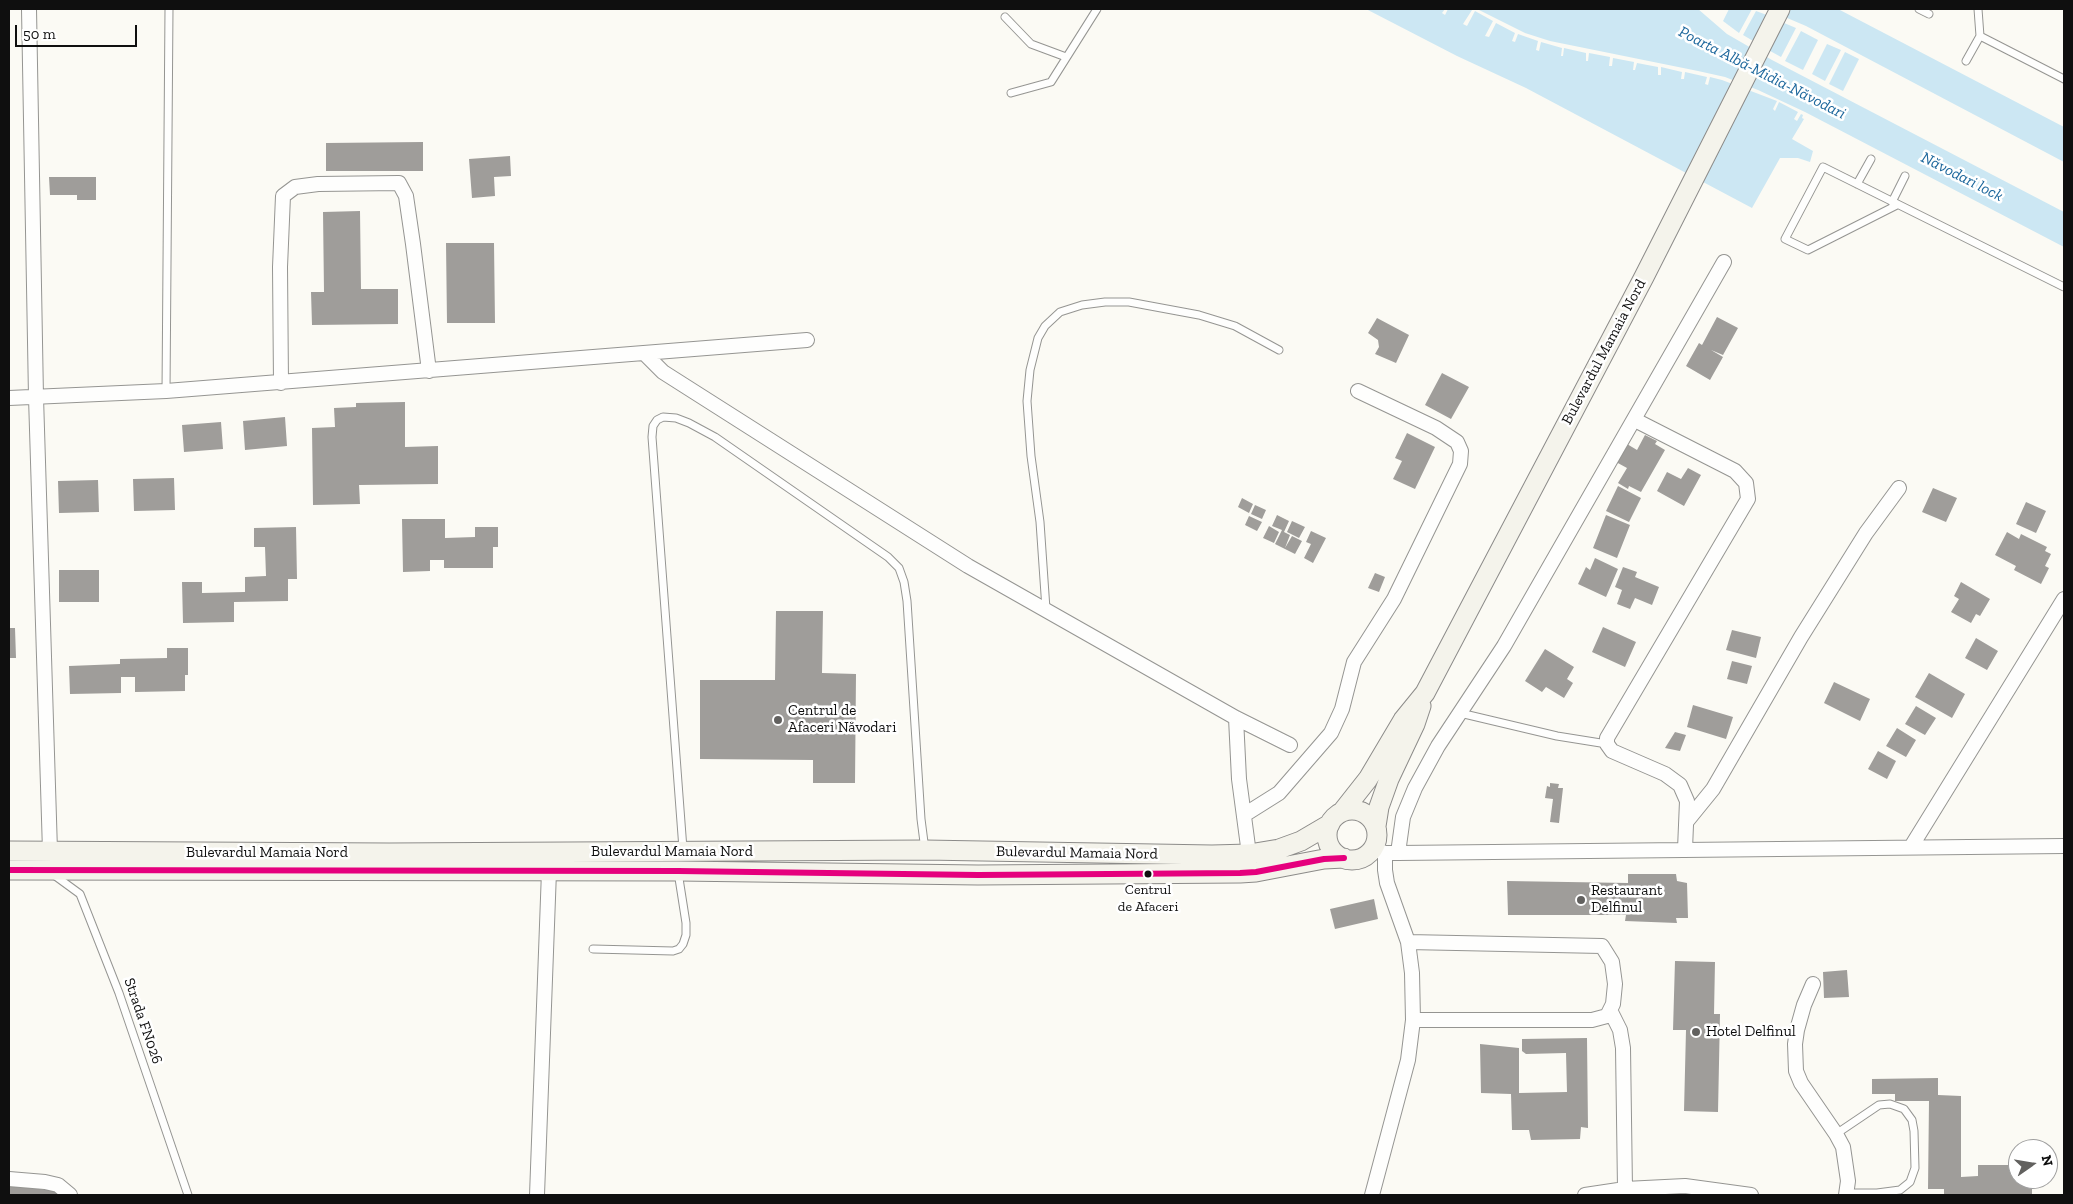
<!DOCTYPE html>
<meta charset="utf-8">
<style>
body{margin:0}
#map{position:relative;width:2073px;height:1204px;overflow:hidden;background:#fbfaf4;font-family:"Zilla Slab",serif}
canvas{display:block}
.frame{position:absolute;inset:0;border:10px solid #0f0f0f;pointer-events:none}
.north{position:absolute;left:2008px;top:1139px;width:50px;height:50px;box-sizing:border-box;background:#fff;border:1px solid #9f9f9f;border-radius:50%;rotate:77deg;font-size:14px;font-weight:700;line-height:20px;text-align:center;color:#0f0f0f}
.north::after{content:'';display:block;margin:auto;width:18px;height:22px;background:#62615f;clip-path:polygon(50% 0,100% 100%,50% 72%,0 100%)}
.scale{position:absolute;left:15px;top:25px;width:122px;height:22px;box-sizing:border-box;border:2px solid #0f0f0f;border-top:0;padding-left:6px;font-size:15px;line-height:18px;white-space:nowrap;color:#0f0f0f;-webkit-text-stroke:4px #fff;paint-order:stroke}
</style>
<div id="map">
<canvas width="2073" height="1204"></canvas>
<div class="frame"></div>
<div class="north">N</div>
<div class="scale">50 m</div>
</div>
<script>
const ctx = document.querySelector('canvas').getContext('2d');
ctx.lineJoin = 'round';
function fillPath(path, color) { ctx.fillStyle = color; ctx.fill(path, 'evenodd'); }
const shape = rows => new Path2D(rows.map(r => 'M' + r).join(''));
function strokePath(path, color, width, dash) { ctx.strokeStyle = color; ctx.lineWidth = width; ctx.lineCap = dash ? 'butt' : 'round'; ctx.setLineDash(dash || []); ctx.stroke(path); }
function drawText(font, color, halo, rows, align = 'center') {
  ctx.font = font + ' "Zilla Slab",serif'; ctx.lineWidth = 5; ctx.setLineDash([]); ctx.textBaseline = 'middle'; ctx.strokeStyle = halo; ctx.fillStyle = color; for (const [text, x, y, turn = 0] of rows) {
    ctx.save(); ctx.translate(x, y); ctx.rotate((+turn || 0) * Math.PI / 180); ctx.textAlign = isNaN(turn) ? turn : align; if (halo) ctx.strokeText(text, 0, 0); ctx.fillText(text, 0, 0); ctx.restore();
  }
}
const water = shape([
 [1366,9,1445,9,1442,13,1445,15,1448,9,1469,9,1472,10,1463,24,1467,26,1475,11,1493,21,1485,36,1489,37,1496,23,1515,33,1512,41,1515,42,1518,34,1538,41,1536,50,1539,51,1541,42,1562,48,1561,56,1563,56,1564,48,1586,53,1586,61,1588,61,1589,53,1610,57,1609,66,1612,66,1613,58,1634,62,1633,70,1635,70,1637,63,1658,67,1658,75,1661,75,1661,67,1682,72,1681,79,1684,79,1685,72,1707,77,1705,84,1708,85,1710,77,1722,80,1777,101,1773,109,1775,111,1779,102,1798,112,1794,119,1797,121,1801,114,1803,115,1802,118,1804,119,1792,139,1813,151,1810,162,1798,158,1780,158,1752,208,1526,88,1457,56],
 [1477,9,1698,9,1727,34,1772,60,2064,212,2064,247,1805,112,1758,90,1725,77,1698,71,1550,41,1525,33],
 [1729,9,1752,9,1739,33,1723,21],
 [1766,9,1838,9,2064,127,2064,162,1806,26],
 [1756,11,1775,18,1760,45,1743,35],
 [1777,20,1796,28,1781,57,1763,47],
 [1801,31,1818,40,1803,70,1785,61],
 [1827,44,1841,50,1825,81,1812,74],
 [1845,52,1859,59,1843,91,1829,84]
]);
const building = shape([
 [423,142,423,171,326,171,326,143],
 [510,156,511,176,494,177,495,196,472,198,469,159],
 [49,177,96,177,96,200,77,200,77,195,50,195],
 [360,211,361,289,398,289,398,324,312,325,311,292,324,292,323,212],
 [446,243,494,243,495,323,447,323],
 [1717,317,1738,328,1723,355,1711,350,1723,357,1710,380,1686,366,1699,343,1702,345],
 [1377,318,1409,335,1396,363,1375,354,1379,347,1378,340,1368,333],
 [1442,373,1469,387,1451,419,1425,405],
 [405,402,405,447,438,446,438,484,359,485,360,504,313,505,312,428,335,427,334,408,356,407,356,403],
 [285,417,287,446,245,450,243,421],
 [221,422,223,449,184,452,182,425],
 [1407,433,1435,447,1415,489,1393,479,1402,461,1395,458],
 [1645,435,1657,441,1655,444,1665,450,1641,492,1629,486,1628,489,1618,483,1627,468,1616,462,1627,444,1637,450],
 [1688,468,1701,475,1684,506,1657,491,1667,472,1681,479],
 [174,478,175,510,134,511,133,479],
 [98,480,99,512,59,513,58,481],
 [1618,486,1641,498,1629,522,1606,511],
 [1933,488,1957,498,1946,522,1922,512],
 [1242,498,1253,504,1249,513,1238,507],
 [2026,502,2046,511,2036,533,2016,524],
 [1255,505,1266,510,1262,519,1251,514],
 [1277,515,1289,521,1284,532,1290,535,1285,548,1292,536,1302,541,1295,554,1275,544,1282,530,1272,526],
 [1606,515,1630,525,1617,558,1593,548],
 [1249,516,1262,522,1257,531,1245,525],
 [402,519,445,519,445,538,475,537,475,527,498,527,498,547,493,547,493,568,444,568,444,560,430,560,430,571,403,572],
 [1292,521,1305,527,1299,538,1287,532],
 [1269,526,1279,532,1274,543,1263,538],
 [296,527,297,579,288,579,288,601,234,602,234,622,183,623,182,582,202,582,202,593,245,592,245,577,266,576,265,547,254,547,254,528],
 [1311,531,1326,538,1313,563,1304,558,1311,544,1306,542],
 [2007,532,2019,539,2021,534,2047,547,2045,551,2051,554,2045,566,2049,568,2041,584,2014,570,2016,566,1995,555],
 [1595,558,1618,569,1606,597,1578,584,1586,567,1590,570],
 [1623,567,1637,572,1635,577,1659,587,1652,605,1635,598,1630,609,1617,604,1622,590,1615,587],
 [59,570,99,570,99,602,59,602],
 [1375,573,1385,577,1379,592,1368,588],
 [1961,582,1990,599,1980,616,1976,614,1971,623,1951,612,1959,599,1954,596],
 [776,611,823,611,822,673,856,674,855,783,813,783,813,760,700,759,700,680,775,680],
 [1603,627,1636,642,1625,667,1592,652],
 [9,628,15,628,16,658,9,658],
 [1732,630,1761,637,1756,658,1726,650],
 [1976,638,1998,651,1987,670,1965,658],
 [167,648,188,648,188,675,185,675,185,691,135,692,135,677,121,677,121,693,70,694,69,666,120,664,120,659,167,658],
 [1545,649,1574,667,1567,679,1573,683,1564,698,1546,687,1542,692,1525,681],
 [1732,661,1752,666,1747,684,1727,679],
 [1929,673,1965,694,1952,718,1915,697],
 [1834,682,1870,699,1860,721,1824,703],
 [1693,705,1733,717,1726,739,1687,727],
 [1916,706,1936,718,1925,735,1905,724],
 [1897,728,1916,740,1906,757,1886,746],
 [1675,732,1686,735,1680,751,1665,748],
 [1878,751,1896,761,1887,779,1868,769],
 [1550,783,1559,784,1558,788,1563,788,1559,823,1550,822,1553,799,1545,798,1547,786,1550,787],
 [1628,874,1676,874,1677,881,1687,883,1688,918,1676,918,1677,923,1625,921,1626,915,1508,915,1507,881,1628,883],
 [1374,899,1378,919,1335,929,1330,909],
 [1675,961,1715,962,1714,1014,1720,1014,1718,1112,1684,1111,1686,1030,1673,1030],
 [1847,970,1849,997,1824,998,1823,972],
 [1587,1038,1588,1128,1581,1127,1580,1139,1531,1140,1529,1130,1512,1130,1511,1094,1481,1093,1480,1044,1519,1048,1519,1093,1567,1092,1566,1053,1526,1054,1522,1051,1522,1039],
 [1938,1078,1938,1095,1961,1096,1961,1177,1978,1176,1978,1165,2018,1165,2018,1179,2032,1179,2032,1195,1944,1195,1944,1189,1928,1189,1929,1101,1895,1101,1895,1094,1872,1094,1872,1079],
 [9,1186,60,1191,59,1195,9,1195]
]);
const service = shape([
 [1919,9,1929,14],
 [1978,9,1980,36,2064,79],
 [1005,17,1031,44,1066,57],
 [1966,61,1980,36],
 [1011,93,1051,82,1097,9],
 [1857,184,1871,159],
 [1892,202,1905,176],
 [1897,205,1808,250,1785,239,1823,167,2064,287],
 [166,391,169,9],
 [1046,609,1040,522,1031,456,1027,401,1030,370,1038,338,1045,326,1060,312,1082,305,1105,302,1129,302,1199,315,1235,326,1279,350],
 [1460,713,1557,736,1607,744],
 [683,849,652,437,653,426,657,420,663,417,676,418,689,423,715,437,888,557,899,568,904,582,907,601,921,819,925,850],
 [54,875,80,894,119,993,188,1195],
 [593,949,673,951,679,949,683,944,686,935,686,923,678,872],
 [1836,1134,1879,1105,1890,1104,1904,1109,1912,1120,1914,1131,1915,1168,1910,1182,1900,1190,1877,1193,1847,1193]
]);
const minor = shape([
 [29,9,36,397,50,851],
 [645,354,663,372,968,566,1236,718,1290,745],
 [281,383,280,267,283,196,295,187,318,184,399,183,406,196,413,244,429,371],
 [9,398,166,391,807,340],
 [1635,420,1735,471,1746,483,1748,499,1607,738,1607,744,1612,751,1665,774,1680,785,1687,801,1685,849],
 [1236,718,1239,779,1249,854],
 [1244,815,1279,793,1331,733,1342,709,1354,662,1394,599,1460,464,1461,451,1457,442,1436,428,1358,391],
 [1687,821,1713,789,1801,637,1866,533,1899,488],
 [1911,847,2064,599],
 [1373,849,1385,853,1398,853,2064,846],
 [1398,853,1403,817,1415,788,1438,746,1504,646,1724,262],
 [1408,942,1602,946,1612,962,1615,984,1613,1004,1607,1016,1592,1020,1413,1020],
 [1813,984,1804,1005,1797,1030,1795,1044,1796,1071,1801,1083,1836,1134,1843,1147,1848,1181,1846,1195],
 [1610,1010,1620,1030,1623,1048,1625,1189],
 [9,1179,45,1182,58,1185,70,1195],
 [537,1195,549,871],
 [1372,1195,1408,1060,1413,1020,1412,973,1408,942,1387,883,1385,870,1385,853],
 [1585,1195,1625,1189,1685,1186,1751,1195]
]);
const secondary = shape([
 '1327 835a25 25 0 1 1 50 0a25 25 0 1 1-50 0Z',
 [1342,812,1368,779,1403,720,1425,693,1644,277,1780,9],
 [1376,826,1379,807,1389,779,1415,724,1421,706],
 [9,851,389,853,925,850,1212,855,1249,854,1279,849,1301,841,1330,824],
 [9,870,678,871,978,875,1240,873,1256,872,1324,859,1344,858]
]);
const bus1 = shape([
 [9,870,678,871,978,875,1240,873,1256,872,1324,859,1344,858]
]);
const markers = [
 [778,720,5,"#62615f"],
 [1148,874,4.5,"#0f0f0f"],
 [1581,900,5,"#62615f"],
 [1696,1032,5,"#62615f"]
];
const busNames = [
 ["Centrul",1148,890],
 ["de Afaceri",1148,907]
];
const streetNames = [
 ["Bulevardul Mamaia Nord",1604,352,-62],
 ["Bulevardul Mamaia Nord",672,852],
 ["Bulevardul Mamaia Nord",267,853],
 ["Bulevardul Mamaia Nord",1077,853,1],
 ["Strada FN026",143,1021,71]
];
const poiNames = [
 ["Centrul de",788,711],
 ["Afaceri Năvodari",788,728],
 ["Restaurant",1591,891],
 ["Delfinul",1591,908],
 ["Hotel Delfinul",1706,1032]
];
const waterNames = [
 ["Poarta Albă-Midia-Năvodari",1762,73,27],
 ["Năvodari lock",1962,177,27]
];
fillPath(water, '#cce7f3');
fillPath(building, '#9f9d9a');
strokePath(service, '#959592', 9);
strokePath(minor, '#959592', 16);
strokePath(secondary, '#8c8b89', 21);
strokePath(service, '#fefefd', 7);
strokePath(minor, '#fefefd', 14);
strokePath(secondary, '#f4f3eb', 19);
strokePath(bus1, '#e5007d', 6);
for (const [x, y, r, color] of markers) { const dot = new Path2D(); dot.arc(x, y, r, 0, 2 * Math.PI); ctx.fillStyle = color; ctx.fill(dot); strokePath(dot, '#fff', 2); }
drawText('14px', '#0f0f0f', '#fff', busNames);
drawText('15px', '#0f0f0f', '#fff', streetNames);
drawText('15px', '#0f0f0f', '#fff', poiNames, 'left');
drawText('italic 16px', '#1d679c', '#fff', waterNames);
</script>
